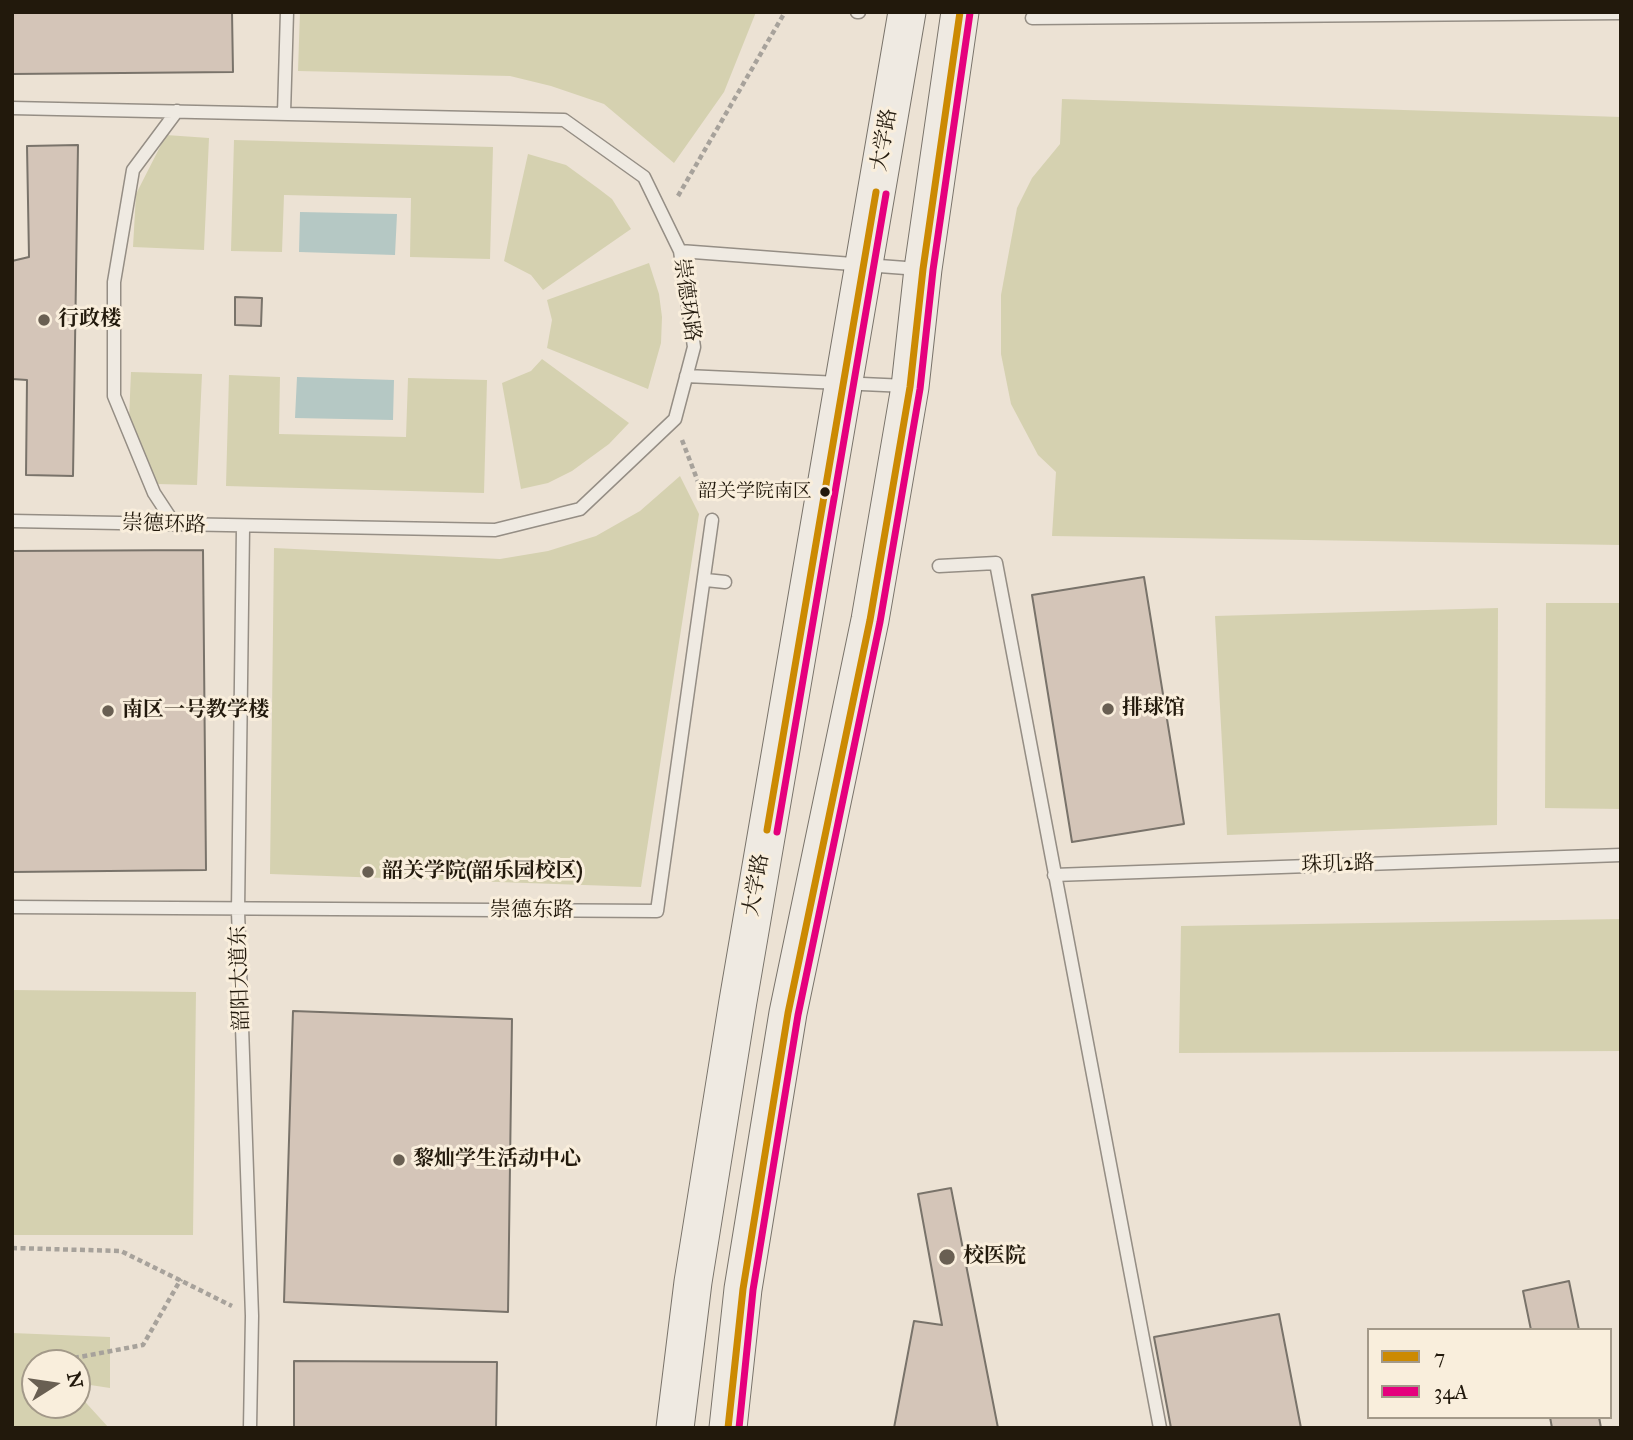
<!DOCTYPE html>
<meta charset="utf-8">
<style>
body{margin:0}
#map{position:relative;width:1633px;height:1440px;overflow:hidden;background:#ece2d4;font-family:"IM FELL Great Primer",serif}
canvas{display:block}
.frame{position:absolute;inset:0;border:14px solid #22190c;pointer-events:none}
.legend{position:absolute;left:1367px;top:1328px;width:245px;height:91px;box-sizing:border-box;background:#f9eedc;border:2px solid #a39989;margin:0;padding:9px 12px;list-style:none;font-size:21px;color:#22190c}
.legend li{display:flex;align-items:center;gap:14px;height:35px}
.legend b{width:35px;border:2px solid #a39989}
.north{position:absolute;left:21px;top:1349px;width:70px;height:70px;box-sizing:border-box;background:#f9eedc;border:2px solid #a39989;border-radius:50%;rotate:78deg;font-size:19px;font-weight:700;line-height:28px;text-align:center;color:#22190c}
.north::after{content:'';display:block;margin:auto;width:24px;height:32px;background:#695f52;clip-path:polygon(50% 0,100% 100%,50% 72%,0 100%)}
</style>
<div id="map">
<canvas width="1633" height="1440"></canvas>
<div class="frame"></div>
<ul class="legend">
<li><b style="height:9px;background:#cc8a02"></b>7</li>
<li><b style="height:9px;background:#e5007d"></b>34A</li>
</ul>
<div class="north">N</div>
</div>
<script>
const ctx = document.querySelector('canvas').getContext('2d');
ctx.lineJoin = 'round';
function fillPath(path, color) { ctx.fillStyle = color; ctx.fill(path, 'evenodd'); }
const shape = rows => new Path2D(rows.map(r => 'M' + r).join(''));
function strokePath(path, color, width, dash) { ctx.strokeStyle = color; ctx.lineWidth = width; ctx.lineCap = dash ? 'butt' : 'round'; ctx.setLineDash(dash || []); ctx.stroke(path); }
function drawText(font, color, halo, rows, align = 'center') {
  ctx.font = font + ' "IM FELL Great Primer","Noto Serif SC",serif'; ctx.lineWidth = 6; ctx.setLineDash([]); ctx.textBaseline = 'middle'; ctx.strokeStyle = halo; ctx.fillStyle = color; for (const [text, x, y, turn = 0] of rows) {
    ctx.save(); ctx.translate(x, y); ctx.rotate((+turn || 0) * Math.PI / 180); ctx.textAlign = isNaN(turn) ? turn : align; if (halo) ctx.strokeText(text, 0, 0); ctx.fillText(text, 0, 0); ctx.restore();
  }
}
const green = shape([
 [300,12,756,12,724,92,674,163,604,104,551,86,510,76,298,71],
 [1062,99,1621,117,1621,545,1052,536,1056,472,1038,455,1011,404,1001,354,1001,295,1017,208,1032,178,1060,144],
 [166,135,209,138,204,250,133,247,136,194],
 [234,140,493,147,490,259,410,257,411,198,284,195,282,252,231,251],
 [528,154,566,165,599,189,612,199,631,229,543,290,531,275,504,261],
 [649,263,659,294,662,317,661,343,648,389,547,348,552,320,547,300],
 [542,359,629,423,609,444,572,471,548,483,521,489,502,383,531,371],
 [131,372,202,374,197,485,157,484,129,419],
 [229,375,280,377,279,434,406,437,408,378,487,380,484,493,226,486],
 [680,476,699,514,641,887,270,874,274,548,500,559,548,551,596,536,640,511],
 [1546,603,1621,603,1621,809,1545,808],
 [1498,608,1497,825,1227,835,1215,616],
 [1621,919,1621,1051,1179,1053,1181,926],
 [12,990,196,992,193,1235,12,1235],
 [12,1333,110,1337,110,1388,77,1383,77,1363,35,1363,35,1405,77,1405,77,1393,109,1428,12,1428]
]);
const water = shape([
 [300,212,397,214,395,255,299,252],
 [297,377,394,380,393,420,295,418]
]);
const building = shape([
 [12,12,232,12,233,72,12,74,12,12],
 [78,145,73,476,26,475,27,380,12,379,12,261,29,257,27,146,78,145],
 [235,297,262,298,261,326,235,325,235,297],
 [203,550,206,870,12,872,12,551,203,550],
 [1144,577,1184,824,1072,842,1032,595,1144,577],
 [293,1011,512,1019,508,1312,284,1302,293,1011],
 [951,1188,998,1428,894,1428,914,1321,942,1325,918,1194,951,1188],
 [1569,1281,1579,1330,1531,1330,1523,1291,1569,1281],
 [1279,1314,1301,1428,1171,1428,1154,1337,1279,1314],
 [294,1361,497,1362,496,1428,294,1428,294,1361],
 [1550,1417,1599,1417,1601,1428,1552,1428,1550,1417]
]);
const path = shape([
 [678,196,785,12],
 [682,440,705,500],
 [12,1248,121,1251,232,1306],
 [74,1358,143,1345,181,1279]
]);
const lane = shape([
 [857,12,859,12],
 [1032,18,1621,13],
 [12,108,564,120,644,177,680,251,694,347,675,419,580,509,495,530,12,521],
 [284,113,287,12],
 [680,251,919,269],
 [686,376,906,386],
 [175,525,154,493,114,396,114,282,133,170,177,111],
 [243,528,238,911,252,1316,250,1428],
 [939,566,996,563,1160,1428],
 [706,580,725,582],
 [1054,875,1621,855],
 [12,907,657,911,712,520]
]);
const secondary = shape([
 [675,1428,693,1282,738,1001,907,12],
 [728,1428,743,1289,788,1013,870,620,910,387,923,269,960,12]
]);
const bus1 = shape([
 [767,830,876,192],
 [728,1428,743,1289,788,1013,870,620,910,387,923,269,960,12]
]);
const bus2 = shape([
 [777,832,886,194],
 [739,1428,753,1290,798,1015,880,622,920,389,933,270,970,13]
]);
const markers = [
 [44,320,7,"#695f52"],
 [825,492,6,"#22190c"],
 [1108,709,7,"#695f52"],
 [108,711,7,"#695f52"],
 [368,872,7,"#695f52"],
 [399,1160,7,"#695f52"],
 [947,1257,9,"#695f52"]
];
const busNames = [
 ["韶关学院南区",812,492]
];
const streetNames = [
 ["大学路",885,140,-80],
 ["崇德环路",686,300,82],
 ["崇德环路",164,525,2],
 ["珠玑2路",1338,865,-2],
 ["大学路",757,885,-80],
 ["崇德东路",532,911],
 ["韶阳大道东",241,978,-92]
];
const poiNames = [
 ["行政楼",58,320],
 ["排球馆",1122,709],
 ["南区一号教学楼",122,711],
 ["韶关学院(韶乐园校区)",382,872],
 ["黎灿学生活动中心",413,1160],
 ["校医院",963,1257]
];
fillPath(green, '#d5d1b0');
fillPath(water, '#b5c8c4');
fillPath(building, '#d4c5b8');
strokePath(building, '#79736a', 2);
strokePath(lane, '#958e85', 15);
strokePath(secondary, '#79736a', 39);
strokePath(path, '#a7a29b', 4.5, [5, 3.5]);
strokePath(lane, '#efeae2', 12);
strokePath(secondary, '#efeae2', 37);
strokePath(bus1, '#cc8a02', 7);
strokePath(bus2, '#e5007d', 7);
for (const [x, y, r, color] of markers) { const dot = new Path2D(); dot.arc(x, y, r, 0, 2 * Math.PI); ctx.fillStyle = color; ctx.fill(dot); strokePath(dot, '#f9eedc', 2.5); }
drawText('19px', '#22190c', '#f9eedc', busNames, 'right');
drawText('21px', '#22190c', '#f9eedc', streetNames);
drawText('bold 21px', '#22190c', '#f9eedc', poiNames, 'left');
</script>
